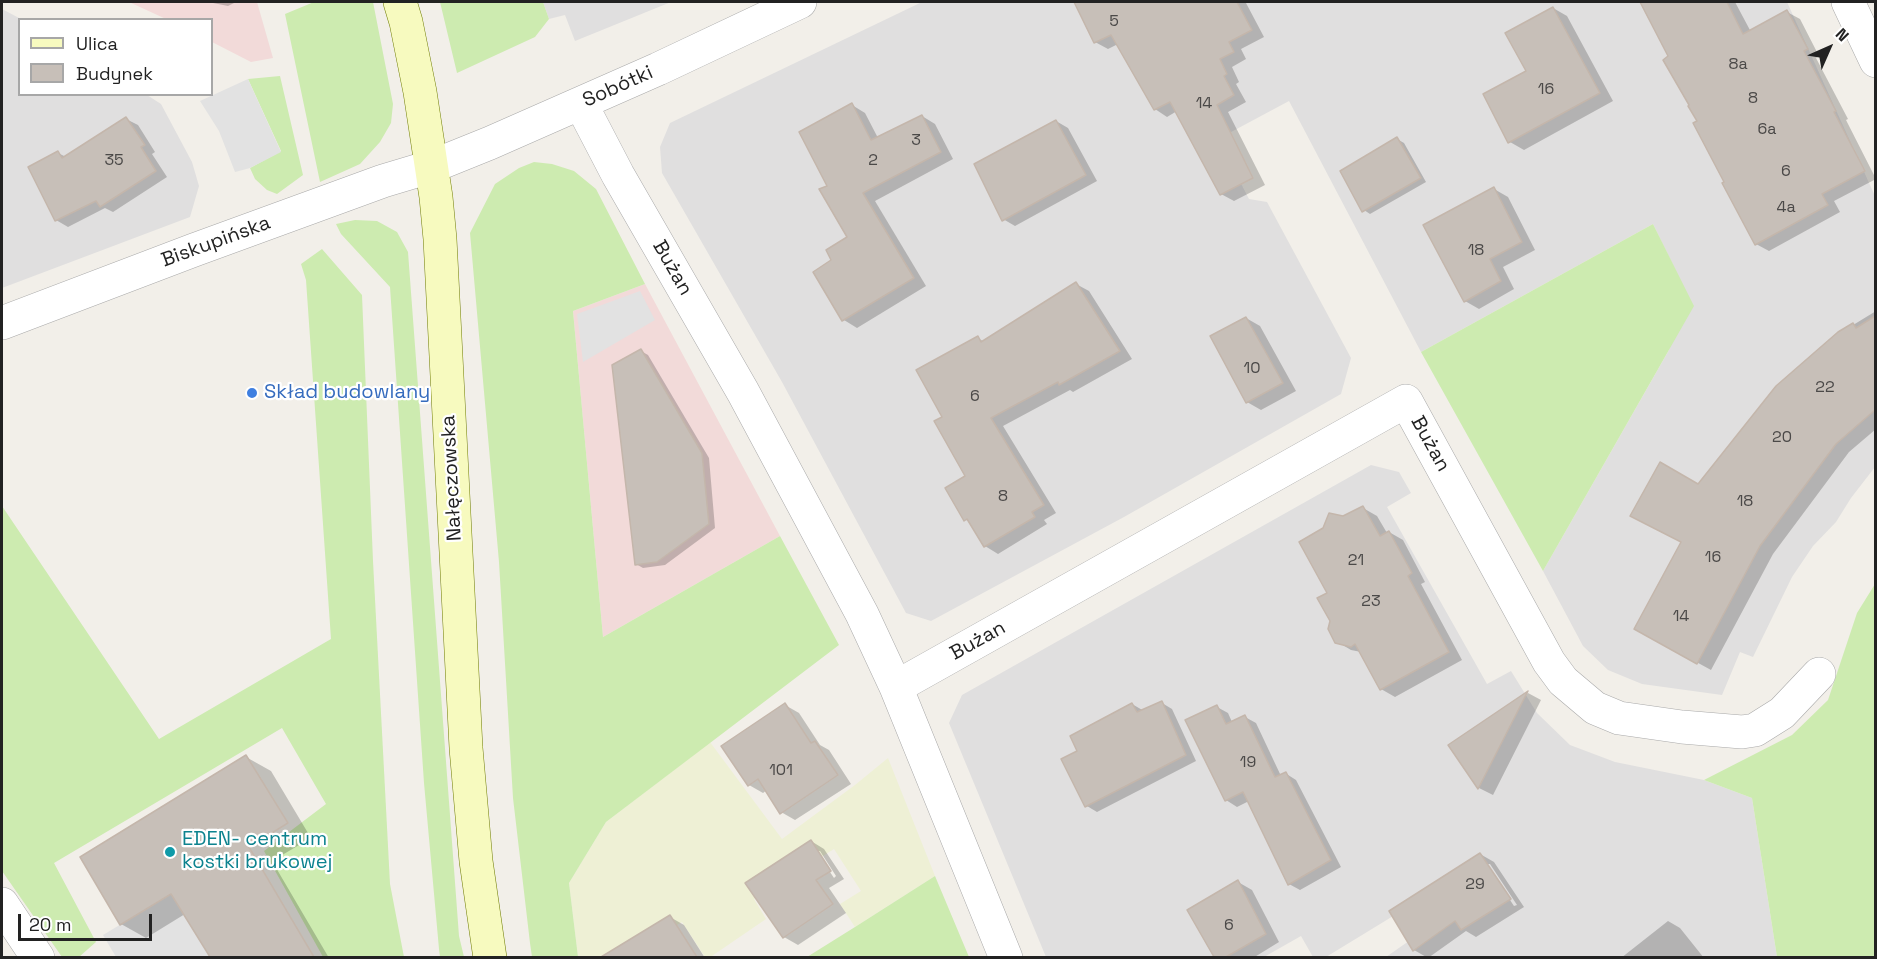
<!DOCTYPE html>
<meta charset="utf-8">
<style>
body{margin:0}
#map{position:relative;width:1877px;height:959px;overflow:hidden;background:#f2efe9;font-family:"Space Grotesk",sans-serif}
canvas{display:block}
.frame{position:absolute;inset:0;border:3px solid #222;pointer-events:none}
.legend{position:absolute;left:18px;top:18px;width:195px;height:78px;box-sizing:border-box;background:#fff;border:2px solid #a7a7a7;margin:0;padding:8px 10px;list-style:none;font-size:18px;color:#222}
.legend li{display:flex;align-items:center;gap:12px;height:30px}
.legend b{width:30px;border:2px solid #a7a7a7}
.north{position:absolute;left:1799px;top:18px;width:60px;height:60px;-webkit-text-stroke:4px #fff;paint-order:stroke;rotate:45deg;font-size:16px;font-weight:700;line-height:24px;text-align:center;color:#222}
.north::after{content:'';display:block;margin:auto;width:21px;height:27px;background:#222;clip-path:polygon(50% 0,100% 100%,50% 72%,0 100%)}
.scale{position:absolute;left:18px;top:914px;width:134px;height:27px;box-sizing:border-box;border:3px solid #222;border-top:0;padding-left:8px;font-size:18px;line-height:21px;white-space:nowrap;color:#222;-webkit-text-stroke:4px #fff;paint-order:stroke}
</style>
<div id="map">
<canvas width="1877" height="959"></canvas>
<div class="frame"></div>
<ul class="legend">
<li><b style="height:8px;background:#f7fabf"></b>Ulica</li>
<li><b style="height:16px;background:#c7bfb8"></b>Budynek</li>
</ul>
<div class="north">N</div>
<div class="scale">20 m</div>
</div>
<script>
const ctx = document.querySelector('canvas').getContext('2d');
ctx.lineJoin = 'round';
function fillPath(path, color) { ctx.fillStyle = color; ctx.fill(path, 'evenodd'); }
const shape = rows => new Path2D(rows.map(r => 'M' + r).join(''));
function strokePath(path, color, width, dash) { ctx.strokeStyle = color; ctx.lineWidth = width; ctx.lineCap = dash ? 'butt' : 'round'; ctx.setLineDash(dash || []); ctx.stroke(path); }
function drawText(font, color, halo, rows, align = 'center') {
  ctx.font = font + ' "Space Grotesk",sans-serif'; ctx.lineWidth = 4.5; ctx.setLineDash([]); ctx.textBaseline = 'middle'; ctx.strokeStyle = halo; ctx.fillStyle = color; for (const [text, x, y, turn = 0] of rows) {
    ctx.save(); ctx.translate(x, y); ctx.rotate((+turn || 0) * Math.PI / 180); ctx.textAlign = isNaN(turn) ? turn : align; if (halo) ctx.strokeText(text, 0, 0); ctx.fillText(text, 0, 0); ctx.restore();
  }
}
const residential = shape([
 [543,2,671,2,575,41,565,15,549,19],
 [922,2,1787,2,1875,196,1875,467,1851,498,1836,522,1813,546,1792,577,1753,657,1740,652,1722,695,1642,684,1608,670,1583,646,1543,571,1669,350,1676,271,1653,224,1421,352,1289,101,1218,139,1249,199,1267,202,1351,358,1341,394,1124,517,931,621,906,613,782,382,662,173,660,147,670,123],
 [2,9,21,19,20,94,147,95,161,104,192,162,199,186,190,217,2,288],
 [1371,465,1399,472,1411,493,1387,507,1487,684,1511,671,1537,713,1570,745,1615,762,1704,780,1752,798,1777,957,1386,957,1406,943,1451,917,1426,896,1326,957,1313,957,1301,936,1264,957,1046,957,949,723,962,695]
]);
const commercial = shape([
 [129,2,257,2,273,58,251,62,212,42,212,20,166,19],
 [645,284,780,536,603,637,573,311]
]);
const farmland = shape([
 [710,742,782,839,855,785,888,758,935,876,855,927,840,904,861,891,834,849,754,899,766,919,709,958,705,957,682,922,626,957,578,957,569,883,606,822]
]);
const grass = shape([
 [314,2,373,2,393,104,391,123,380,142,360,164,320,182,285,14],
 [440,2,543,2,549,19,535,37,457,73],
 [280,76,303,175,277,194,267,190,255,179,250,168,281,151,248,79],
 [534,162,552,164,574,171,596,189,645,284,573,311,603,637,780,536,839,645,606,822,569,883,578,957,532,957,530,943,513,798,499,562,470,233,495,184,519,168],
 [355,220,377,221,397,232,408,252,459,936,464,957,440,957,439,949,424,783,390,287,341,234,336,224],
 [1653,224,1694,306,1543,571,1421,352],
 [322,249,362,295,373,561,390,884,404,957,323,957,264,851,326,804,282,728,54,863,96,942,79,957,62,957,2,871,2,506,159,739,331,639,306,280,301,264],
 [1875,584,1875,957,1777,957,1752,798,1704,780,1792,735,1828,700,1857,613],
 [935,876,969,957,807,957,855,927]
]);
const parking = shape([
 [248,79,281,152,250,168,235,172,219,131,200,101],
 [640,291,655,320,583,362,577,314],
 [171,894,210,957,116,957,103,935]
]);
const shadow = shape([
 [208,2,236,2,228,6],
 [1075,2,1139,2,1145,14,1168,2,1248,2,1246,3,1264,37,1241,49,1246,59,1232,67,1239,82,1236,84,1246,102,1228,112,1265,185,1234,201,1221,194,1177,111,1167,117,1155,109,1118,44,1108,49,1095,42],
 [1653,2,1735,2,1751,32,1787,12,1800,19,1819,56,1816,58,1848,119,1846,120,1876,179,1834,201,1840,212,1769,251,1756,244,1726,183,1670,56,1644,6],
 [1553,8,1567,16,1613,101,1524,150,1510,142,1528,71],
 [852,105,865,113,878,138,922,116,935,124,953,159,875,201,926,286,857,328,844,320,815,272,833,261,849,238,829,186],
 [126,119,138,125,155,152,152,154,167,177,113,212,105,208,68,227,56,220,58,153,66,157],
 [1056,121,1068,128,1097,181,1015,226,1003,219],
 [1397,139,1404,143,1426,182,1370,214,1364,210],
 [1494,189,1508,197,1535,250,1503,267,1514,289,1479,309,1465,301],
 [1076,284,1089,291,1132,359,1073,392,1070,390,1003,426,1056,513,1044,520,1047,524,998,554,985,546,971,523,965,519,967,477,944,418,978,338,984,342],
 [1876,311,1876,429,1849,452,1773,554,1711,670,1636,629,1682,542,1698,486,1840,333],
 [1246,318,1260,326,1296,391,1261,410,1247,402],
 [641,351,648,355,709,458,715,528,665,565,643,568,636,564],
 [1363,508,1377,516,1387,533,1389,532,1403,540,1425,582,1421,584,1462,660,1395,697,1381,689,1361,652,1351,650,1336,641,1332,620,1329,593,1343,518],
 [1528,693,1541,700,1493,795,1479,788,1450,745],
 [1162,703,1172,709,1196,761,1097,812,1087,806,1079,751,1132,704,1144,711],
 [785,705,799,713,820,745,829,750,851,784,795,820,781,812,767,790,763,793,749,785],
 [1217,707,1228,713,1232,722,1245,717,1256,723,1281,776,1285,773,1296,780,1341,867,1300,890,1289,884,1249,801,1237,807,1226,800],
 [246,757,271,771,311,838,272,861,329,958,212,958,185,914,146,938,121,924],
 [811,841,824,849,844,879,829,888,846,913,798,945,784,937],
 [816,851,820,851,836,876,834,878],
 [1480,854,1494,862,1524,907,1476,937,1466,931,1428,958,1414,950],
 [1486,864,1490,864,1517,905,1514,906],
 [1238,882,1252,890,1279,942,1253,958,1216,958,1189,911],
 [670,917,684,925,705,958,621,958,616,950],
 [1668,921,1680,928,1704,958,1621,958]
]);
const building = shape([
 [1074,2,1237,2,1252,30,1229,42,1234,52,1220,59,1227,74,1224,76,1234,95,1217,105,1253,178,1220,195,1170,102,1154,110,1111,35,1094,43,1074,2],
 [1640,2,1727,2,1743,34,1787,10,1808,49,1804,51,1836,111,1834,112,1865,171,1822,194,1828,205,1755,245,1722,183,1724,182,1693,123,1697,121,1688,106,1689,105,1663,60,1668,56,1640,2],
 [1553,7,1600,93,1508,143,1483,94,1526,71,1505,33,1553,7],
 [852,103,871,140,922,115,941,152,863,193,914,278,842,321,813,272,831,260,826,250,847,237,819,189,827,186,799,132,852,103],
 [126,117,145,145,141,147,156,171,100,207,96,201,55,221,28,167,58,151,62,158,126,117],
 [1056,120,1086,175,1002,221,974,164,1056,120],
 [1397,137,1421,178,1362,212,1340,171,1397,137],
 [1494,187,1522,242,1490,259,1501,281,1464,302,1423,225,1494,187],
 [1076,282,1120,351,1059,385,1058,382,991,418,1044,505,1032,512,1035,517,984,547,967,519,964,521,945,488,965,476,934,421,942,417,916,370,978,336,981,342,1076,282],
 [1875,316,1875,410,1836,444,1760,546,1697,664,1634,629,1681,542,1630,516,1660,462,1698,484,1776,386,1838,332,1853,323,1856,328,1875,316],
 [1246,317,1283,383,1246,403,1210,336,1246,317],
 [641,349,702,453,709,524,657,562,635,565,612,365,641,349],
 [1363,506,1380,536,1389,531,1412,573,1408,576,1449,652,1380,690,1355,644,1351,647,1335,643,1328,629,1330,621,1317,598,1327,593,1299,542,1323,528,1329,513,1343,516,1363,506],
 [1528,691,1478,789,1448,745,1528,691],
 [1162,701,1186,755,1085,807,1061,759,1077,751,1070,736,1132,703,1137,712,1162,701],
 [785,703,811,743,815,741,838,775,780,814,758,779,748,786,721,746,785,703],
 [1217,705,1226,724,1245,715,1275,777,1286,772,1331,860,1288,885,1243,792,1225,801,1185,720,1217,705],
 [246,755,288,823,249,847,314,957,210,957,171,894,120,925,80,857,246,755],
 [811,840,831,871,816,880,833,904,783,938,745,883,811,840],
 [1480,853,1511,899,1461,930,1455,921,1413,951,1389,911,1480,853],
 [1238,880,1266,934,1226,957,1214,957,1187,910,1238,880],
 [670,915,697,957,601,957,670,915]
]);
const minor = shape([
 [1848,2,1876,61],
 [581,104,618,175,743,392,862,614,896,687,1006,958],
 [2,323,194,250,383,181,433,166,490,143,658,69,800,2],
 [896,687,1406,401,1549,662,1563,681,1595,708,1619,718,1682,727,1742,732,1755,730,1782,713,1819,674],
 [2,904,38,958]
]);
const secondary = shape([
 [400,2,406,22,420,92,436,197,440,239,466,748,476,861,490,958]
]);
const markers = [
 [252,393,6,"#3f7fe0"],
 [170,852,6,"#0f9aa8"]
];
const numberNames = [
 ["5",1114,22],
 ["8a",1738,65],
 ["16",1546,90],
 ["8",1753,99],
 ["14",1204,104],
 ["6a",1767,130],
 ["3",916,141],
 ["35",114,161],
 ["2",873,161],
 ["6",1786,172],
 ["4a",1786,208],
 ["18",1476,251],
 ["10",1252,369],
 ["22",1825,388],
 ["6",975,397],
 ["20",1782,438],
 ["8",1003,497],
 ["18",1745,502],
 ["16",1713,558],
 ["21",1356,561],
 ["23",1371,602],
 ["14",1681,617],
 ["19",1248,763],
 ["101",781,771],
 ["29",1475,885],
 ["6",1229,926]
];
const streetNames = [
 ["Sobótki",618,87,-24],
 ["Biskupińska",216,242,-20],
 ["Bużan",672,268,60],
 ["Bużan",1430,444,61],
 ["Nałęczowska",452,478,-93],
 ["Bużan",978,641,-29]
];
const shopNames = [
 ["Skład budowlany",264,393]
];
const cultureNames = [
 ["EDEN- centrum",182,840],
 ["kostki brukowej",182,863]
];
fillPath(residential, '#e0dfdf');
fillPath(commercial, '#f2dad9');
fillPath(farmland, '#eef0d5');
fillPath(grass, '#cdebb0');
fillPath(parking, '#e2e2e2');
fillPath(shadow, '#0003');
fillPath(building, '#c7bfb8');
strokePath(building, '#c4b6ab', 1.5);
strokePath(minor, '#a9a9a9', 34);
strokePath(secondary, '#707d05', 34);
strokePath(minor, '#fff', 33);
strokePath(secondary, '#f7fabf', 33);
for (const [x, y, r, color] of markers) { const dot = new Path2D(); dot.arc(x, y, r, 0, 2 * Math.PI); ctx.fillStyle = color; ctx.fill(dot); strokePath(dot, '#fff', 2); }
drawText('16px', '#4b4948', null, numberNames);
drawText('20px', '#222', '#fff', streetNames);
drawText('20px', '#366cbe', '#fff', shopNames, 'left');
drawText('20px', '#0d838f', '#fff', cultureNames, 'left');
</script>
